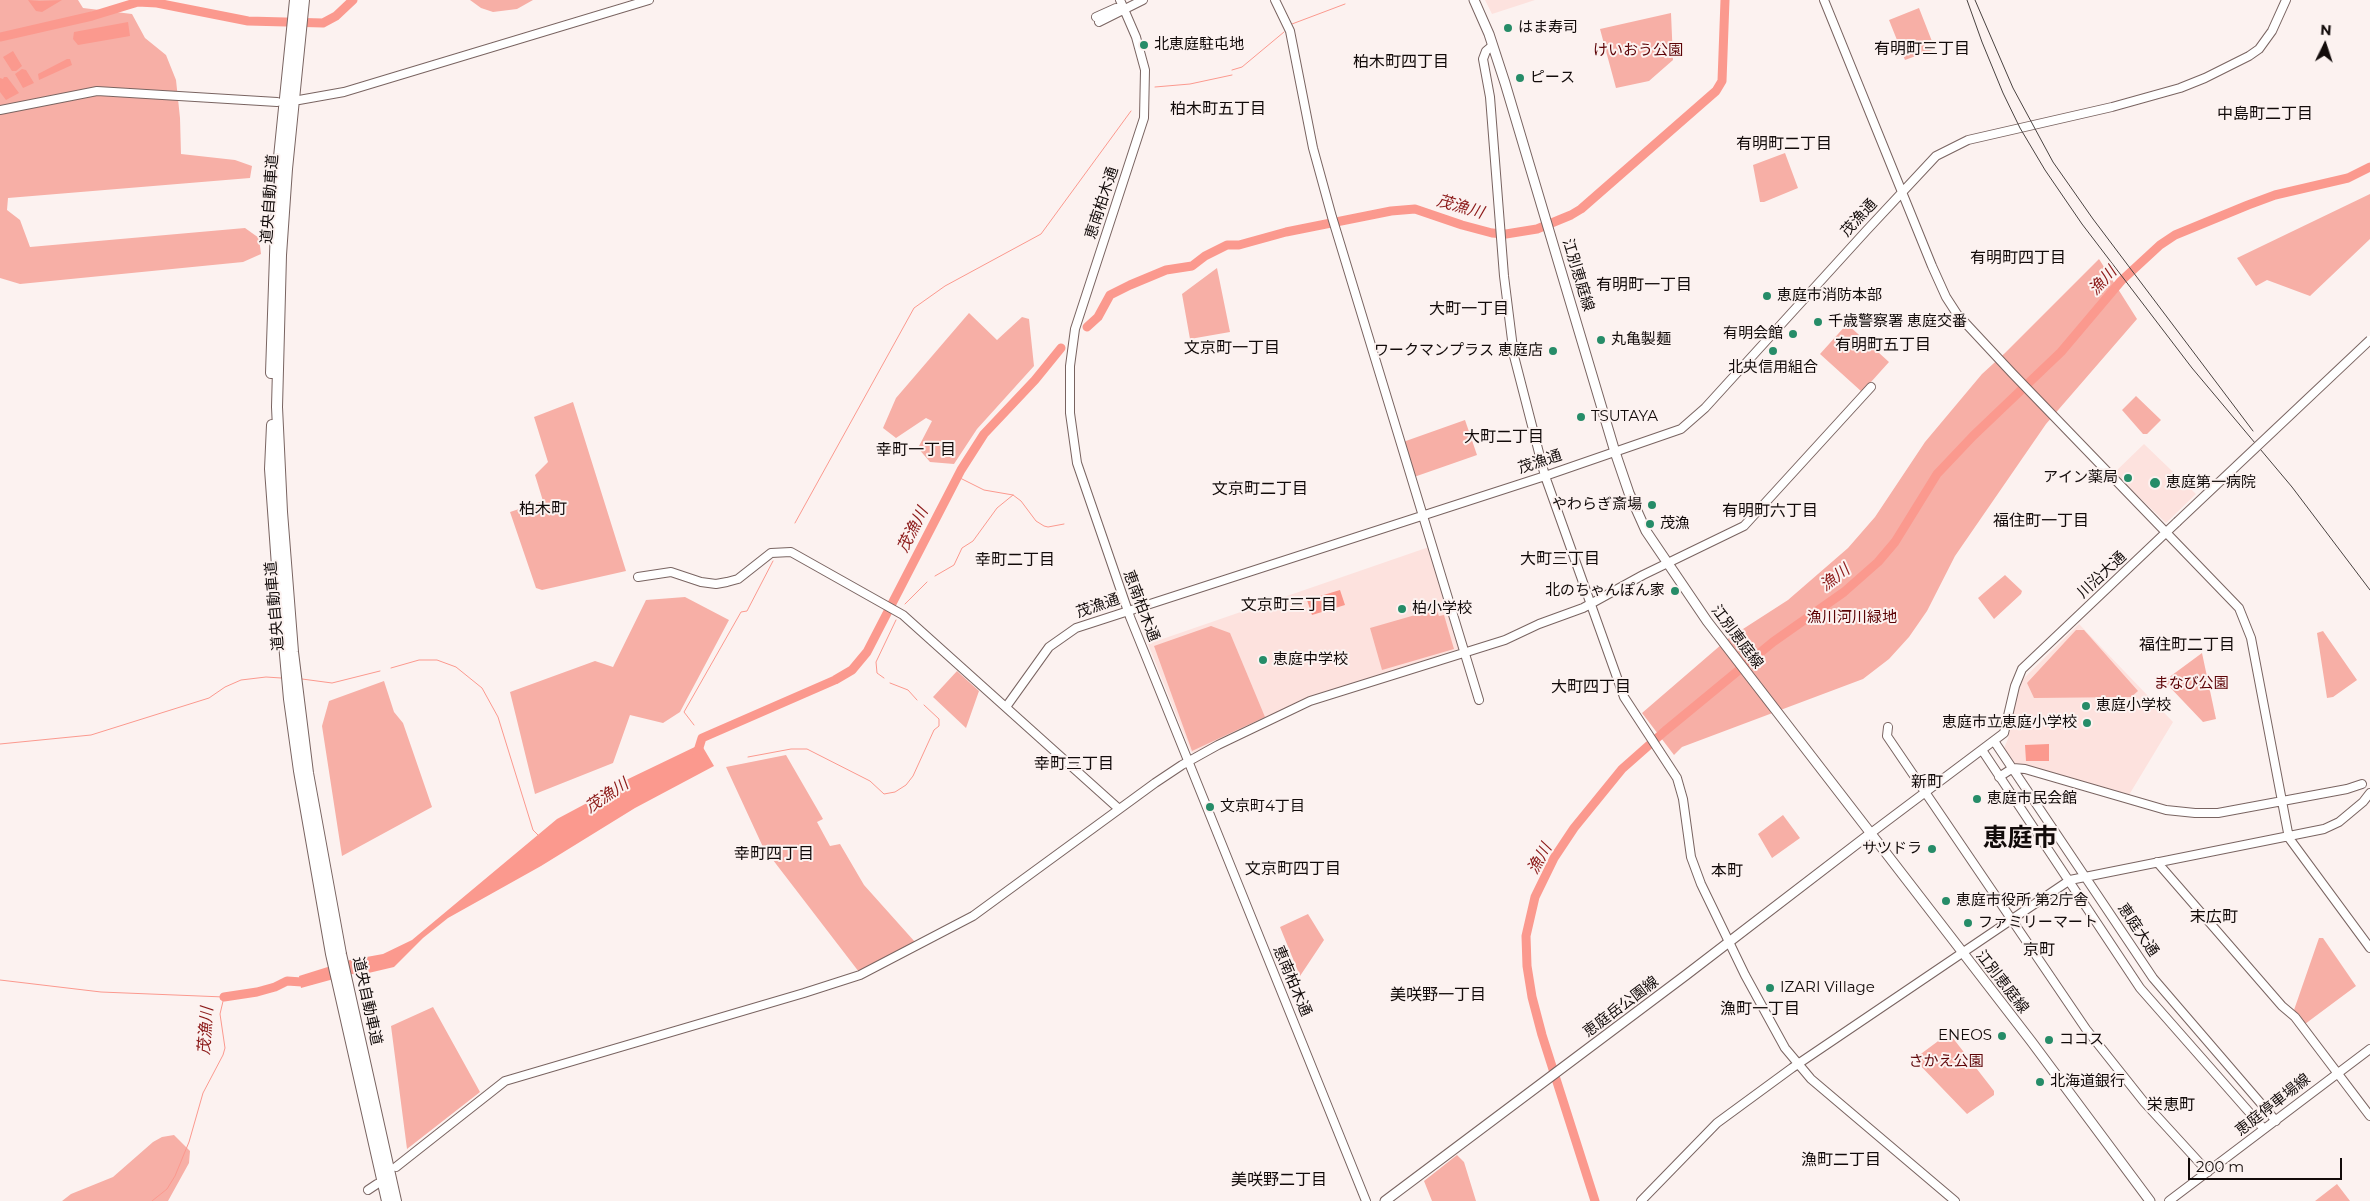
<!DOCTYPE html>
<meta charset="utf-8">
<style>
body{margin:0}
#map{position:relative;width:2370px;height:1201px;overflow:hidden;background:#fcf2f0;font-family:Montserrat,sans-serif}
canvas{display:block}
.north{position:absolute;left:2300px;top:20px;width:50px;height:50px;-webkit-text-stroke:4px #fcf2f0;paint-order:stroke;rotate:4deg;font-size:14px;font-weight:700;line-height:20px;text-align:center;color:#120b0a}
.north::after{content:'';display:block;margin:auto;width:18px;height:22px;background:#120b0a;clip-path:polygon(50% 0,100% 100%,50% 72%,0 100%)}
.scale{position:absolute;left:2188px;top:1158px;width:154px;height:22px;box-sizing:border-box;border:2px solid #120b0a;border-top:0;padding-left:6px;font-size:15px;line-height:18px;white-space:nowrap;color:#120b0a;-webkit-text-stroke:4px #fcf2f0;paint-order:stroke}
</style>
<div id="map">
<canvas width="2370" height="1201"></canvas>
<div class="north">N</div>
<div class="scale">200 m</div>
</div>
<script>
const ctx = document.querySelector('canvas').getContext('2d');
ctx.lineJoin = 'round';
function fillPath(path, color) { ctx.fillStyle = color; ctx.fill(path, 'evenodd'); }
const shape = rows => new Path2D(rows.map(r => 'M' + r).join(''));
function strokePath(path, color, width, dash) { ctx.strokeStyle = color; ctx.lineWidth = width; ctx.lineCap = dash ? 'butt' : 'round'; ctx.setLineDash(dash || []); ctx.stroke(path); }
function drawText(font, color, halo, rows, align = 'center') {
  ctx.font = font + ' Montserrat,"Noto Sans JP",sans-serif'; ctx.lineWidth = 4; ctx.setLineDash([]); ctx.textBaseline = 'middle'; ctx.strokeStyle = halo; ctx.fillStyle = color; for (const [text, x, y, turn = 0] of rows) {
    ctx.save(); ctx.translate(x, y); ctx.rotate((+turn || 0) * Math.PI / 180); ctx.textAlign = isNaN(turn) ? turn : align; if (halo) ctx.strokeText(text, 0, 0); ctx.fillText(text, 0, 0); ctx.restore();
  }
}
const built = shape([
 [1485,0,1535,0,1492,14],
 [2144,444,2196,494,2166,523,2114,473],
 [1429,547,1458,643,1458,649,1322,694,1195,753,1191,752,1148,644],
 [2079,624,2173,722,2129,795,2016,765,2004,748,2008,739,2017,690,2022,680]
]);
const green = shape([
 [0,0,78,0,83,8,132,14,145,38,166,55,176,80,180,118,181,154,235,160,252,166,250,178,8,198,7,210,20,220,30,247,245,228,259,238,261,254,243,262,20,284,0,278],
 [470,0,533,0,517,9,493,12,481,8],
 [1919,8,1935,49,1905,60,1889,20],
 [1671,13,1673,60,1649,81,1616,88,1600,29],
 [1785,153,1798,188,1764,202,1760,202,1753,165],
 [2370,194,2370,239,2310,296,2267,280,2256,286,2237,258],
 [2099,259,2137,319,2046,424,1955,556,1927,611,1909,637,1889,659,1863,679,1682,747,1674,755,1642,713,1729,638,1788,600,1848,548,1875,517,1925,442,1982,374,2005,353],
 [1217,268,1230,332,1190,339,1182,294],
 [969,313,997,340,1022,317,1029,319,1034,366,977,429,954,464,930,462,918,448,932,421,926,418,896,438,883,428,896,398],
 [1847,324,1889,362,1862,392,1820,354],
 [2136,396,2161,420,2147,434,2143,434,2122,410],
 [573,402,626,571,542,590,536,588,510,512,543,501,535,475,548,462,534,417],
 [1465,420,1477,455,1414,477,1403,442],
 [2005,575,2022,591,2021,594,1994,619,1978,598],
 [685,597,729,620,680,712,663,723,630,715,613,763,535,794,510,692,595,661,613,667,646,600],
 [1436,609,1439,616,1444,615,1454,649,1382,670,1370,628],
 [1211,626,1230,633,1265,717,1192,751,1154,646],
 [2076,630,2084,630,2138,691,2131,697,2034,698,2027,683],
 [2323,631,2357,680,2333,697,2327,698,2317,633],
 [2202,653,2216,719,2203,722,2164,681],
 [957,671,979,691,966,728,933,697],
 [384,681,394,712,403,723,432,807,342,856,322,726,329,701],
 [786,755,823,819,817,822,830,846,840,844,864,885,915,942,859,972,763,847,726,767],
 [1783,815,1800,838,1772,858,1758,834],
 [1308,914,1324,940,1300,976,1280,927],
 [2319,938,2323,938,2356,986,2305,1024,2294,1010],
 [433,1007,480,1092,407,1149,391,1026],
 [1949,1033,1994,1091,1994,1095,1967,1114,1914,1059],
 [174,1135,190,1151,189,1163,168,1201,62,1201,71,1194,113,1177,153,1142,162,1137],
 [1457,1155,1464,1162,1476,1201,1432,1201,1424,1181],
 [2337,1184,2350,1201,2315,1201]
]);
const water = shape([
 [28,0,40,1,62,0,42,12,36,11],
 [128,22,130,36,78,45,73,39,74,32],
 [13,51,22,66,16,71,12,71,3,57],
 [67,59,70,59,72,65,39,80,38,74],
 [22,69,26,70,34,83,23,88,15,74],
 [4,77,7,77,19,93,6,100,0,92,0,78,3,79],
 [1340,590,1345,605,1312,615,1307,600],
 [701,744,714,766,635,808,541,866,448,918,423,938,394,967,360,975,352,974,301,988,299,976,350,960,383,954,412,940,557,819,587,803,599,793],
 [2049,744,2049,761,2026,761,2025,745]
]);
const stream = shape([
 [1292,24,1345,4],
 [1232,70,1242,67,1284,32],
 [1155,87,1190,84,1232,75],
 [958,477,984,490,1013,495,1021,501,1036,521,1044,526,1048,527,1064,524],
 [795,523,914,308,945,286,1041,234,1131,111],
 [935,576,954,565,962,548,973,541,997,508,1013,495],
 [905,604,927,582],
 [391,668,419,660,437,660,456,667,482,688,498,717,533,830,538,835],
 [884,678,877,673,876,662,896,620],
 [302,679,332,683,380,671],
 [890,683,908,690,917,700],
 [694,725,684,712,741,612,747,611,773,561],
 [0,744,91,735,209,698,225,687,241,680,266,677,281,678],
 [748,757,791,749,807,749,870,781,884,794,895,792,906,785,913,776,934,730,939,726,939,719,924,705],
 [0,980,101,992,224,997,220,1014,225,1048,223,1055,203,1093,189,1142,175,1176,167,1189,152,1201]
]);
const river = shape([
 [0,37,92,16,138,2,157,3,248,21,323,23,336,16,353,0],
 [1087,327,1098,317,1110,295,1130,285,1166,270,1192,266,1205,256,1227,245,1239,245,1286,232,1391,211,1415,209,1462,225,1492,233,1506,234,1537,229,1571,215,1581,209,1716,91,1722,81,1725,0],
 [697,754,702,738,835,680,852,670,867,652,961,470,984,434,1035,380,1061,348],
 [224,997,257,992,275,987,287,981,302,982,311,980],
 [1595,1201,1542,1035,1532,997,1527,966,1526,936,1535,897,1554,858,1574,828,1622,769,1665,731,1773,642,1844,592,1878,562,1895,542,1937,474,1973,436,2061,352,2121,281,2160,245,2175,235,2248,205,2275,195,2348,178,2370,167]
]);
const secondary = shape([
 [1120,0,1136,37,1145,70,1144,118,1075,329,1070,366,1070,413,1077,463,1130,617,1366,1201],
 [1275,0,1290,31,1313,148,1332,217,1479,700],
 [1824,0,1932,266,1946,297,1957,314,2012,373,2239,608,2251,638,2289,838,2370,948],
 [1096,17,1116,8,1121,9],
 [1099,22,1143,0],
 [1492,46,1486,51,1483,59,1490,97,1504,276,1514,356,1545,476,1624,697,1677,778,1683,799,1691,857,1701,884,1745,975,1785,1048,1811,1079,1955,1201],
 [299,100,344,92,649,0],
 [0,110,97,91,277,102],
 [638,577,671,572,701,582,716,584,727,582,738,579,771,553,791,552,903,615,1119,809],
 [1006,707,1049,647,1076,628,1545,476,1681,429,1705,408,1866,231,1936,156,1968,140,2112,107,2180,88,2205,78,2249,56,2259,49,2272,31,2286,0],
 [1888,727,1887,736,2086,1029,2144,1102,2208,1172],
 [1994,741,2153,978,2276,1121],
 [1982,750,2140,988,2264,1129],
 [1999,777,2013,768,2025,769,2166,810,2195,813,2218,813,2347,789,2362,784],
 [1871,833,2004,733,2015,686,2022,669,2177,522],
 [2157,862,2282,1006,2295,1017,2370,1116],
 [396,1167,505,1081,804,993,860,975,973,916,1155,783,1182,765,1218,745,1310,701,1505,640,1539,624,1583,608,1643,575,1744,526,1871,387],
 [368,1190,377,1184],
 [1641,1201,1717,1123,1792,1068,2070,880,2324,829,2339,822,2363,802,2370,793],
 [2169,1201,2370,1049]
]);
const primary = shape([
 [1474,0,1489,34,1505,83,1615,452,1629,493,1646,531,1707,621,2031,1041,2150,1201],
 [1385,1201,1686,975,1871,833]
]);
const highway = shape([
 [304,0,287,169,281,255,277,407,282,512,293,652,308,773,341,954,396,1201],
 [271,373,278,167,295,0],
 [272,425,270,469,277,566,289,699,299,771,331,954,387,1201]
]);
const rail = shape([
 [1967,0,1982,42,2003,93,2020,128,2045,170,2082,224,2192,368,2292,487,2370,590],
 [1975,0,2013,88,2053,162,2093,219,2253,431]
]);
const secondaryBridge = shape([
 [2177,522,2370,340]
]);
const markers = [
 [1508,28,5,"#268c68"],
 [1144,45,5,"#268c68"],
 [1520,78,5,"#268c68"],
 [1767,296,5,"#268c68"],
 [1818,322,5,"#268c68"],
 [1793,334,5,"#268c68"],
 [1601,340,5,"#268c68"],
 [1553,351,5,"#268c68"],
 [1773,351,5,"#268c68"],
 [1581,417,5,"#268c68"],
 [2128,478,5,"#268c68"],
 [2155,483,6,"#268c68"],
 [1652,505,5,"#268c68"],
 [1650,524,5,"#268c68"],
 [1675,591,5,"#268c68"],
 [1402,609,5,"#268c68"],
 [1263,660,5,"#268c68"],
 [2086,706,5,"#268c68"],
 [2087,723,5,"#268c68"],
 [1977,799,5,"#268c68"],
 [1210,807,5,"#268c68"],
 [1932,849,5,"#268c68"],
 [1946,901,5,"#268c68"],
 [1968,923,5,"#268c68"],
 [1770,988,5,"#268c68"],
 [2002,1036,5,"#268c68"],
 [2049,1040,5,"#268c68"],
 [2040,1082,5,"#268c68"]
];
const poiNames = [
 ["はま寿司",1518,28],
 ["北恵庭駐屯地",1154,45],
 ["ピース",1530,78],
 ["恵庭市消防本部",1777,296],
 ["千歳警察署 恵庭交番",1828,322],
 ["有明会館",1783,334,"right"],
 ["丸亀製麺",1611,340],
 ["ワークマンプラス 恵庭店",1543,351,"right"],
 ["北央信用組合",1773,368,"center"],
 ["TSUTAYA",1591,417],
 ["アイン薬局",2118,478,"right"],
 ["恵庭第一病院",2166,483],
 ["やわらぎ斎場",1642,505,"right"],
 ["茂漁",1660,524],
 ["北のちゃんぽん家",1665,591,"right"],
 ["柏小学校",1412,609],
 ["恵庭中学校",1273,660],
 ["恵庭小学校",2096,706],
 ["恵庭市立恵庭小学校",2077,723,"right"],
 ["恵庭市民会館",1987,799],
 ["文京町4丁目",1220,807],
 ["サツドラ",1922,849,"right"],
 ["恵庭市役所 第2庁舎",1956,901],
 ["ファミリーマート",1978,923],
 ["IZARI Village",1780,988],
 ["ENEOS",1992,1036,"right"],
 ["ココス",2059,1040],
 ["北海道銀行",2050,1082]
];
const parkNames = [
 ["けいおう公園",1638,51],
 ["漁川河川緑地",1852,618],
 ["まなび公園",2191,684],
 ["さかえ公園",1946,1062]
];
const streetNames = [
 ["道央自動車道",270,199,-86],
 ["恵南柏木通",1102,203,-72],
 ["茂漁通",1859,218,-47],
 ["江別恵庭線",1578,275,73],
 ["茂漁通",1540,462,-18],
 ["川沿大通",2102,575,-43],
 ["道央自動車道",275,606,-95],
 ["茂漁通",1098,606,-19],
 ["恵南柏木通",1141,606,69],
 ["江別恵庭線",1737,637,53],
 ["恵庭大通",2138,930,56],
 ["恵南柏木通",1292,981,67],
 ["江別恵庭線",2002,982,52],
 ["道央自動車道",367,1001,78],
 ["恵庭岳公園線",1621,1007,-37],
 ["恵庭停車場線",2273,1105,-38]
];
const neighbourhoodNames = [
 ["有明町三丁目",1922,49],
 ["柏木町四丁目",1401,62],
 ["柏木町五丁目",1218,109],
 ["中島町二丁目",2265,114],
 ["有明町二丁目",1784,144],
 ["有明町四丁目",2018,258],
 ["有明町一丁目",1644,285],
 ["大町一丁目",1469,309],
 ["有明町五丁目",1883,345],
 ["文京町一丁目",1232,348],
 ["大町二丁目",1504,437],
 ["幸町一丁目",916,450],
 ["文京町二丁目",1260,489],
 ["柏木町",543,509],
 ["有明町六丁目",1770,511],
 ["福住町一丁目",2041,521],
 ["大町三丁目",1560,559],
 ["幸町二丁目",1015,560],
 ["文京町三丁目",1289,605],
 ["福住町二丁目",2187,645],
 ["大町四丁目",1591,687],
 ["幸町三丁目",1074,764],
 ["新町",1927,782],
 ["幸町四丁目",774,854],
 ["文京町四丁目",1293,869],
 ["本町",1727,871],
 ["末広町",2214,917],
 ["京町",2039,950],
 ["美咲野一丁目",1438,995],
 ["漁町一丁目",1760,1009],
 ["栄恵町",2171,1105],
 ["漁町二丁目",1841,1160],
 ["美咲野二丁目",1279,1180]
];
const waterNames = [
 ["茂漁川",1460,207,16],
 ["漁川",2103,281,-48],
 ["茂漁川",913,530,-63],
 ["漁川",1835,578,-38],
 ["茂漁川",607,796,-34],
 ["漁川",1540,859,-61],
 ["茂漁川",206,1031,-86]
];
const townNames = [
 ["恵庭市",2020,839]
];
fillPath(built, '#fde2de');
fillPath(green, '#f7afa6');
fillPath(water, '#fb998e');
strokePath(stream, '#fb998e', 1);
strokePath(river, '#fb998e', 9);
strokePath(secondary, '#796461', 10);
strokePath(primary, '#796461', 11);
strokePath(highway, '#796461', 12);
strokePath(secondary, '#fff', 8);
strokePath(primary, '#fff', 9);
strokePath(highway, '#fff', 10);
strokePath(rail, '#494240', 1);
strokePath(secondaryBridge, '#796461', 10, []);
strokePath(secondaryBridge, '#fff', 8);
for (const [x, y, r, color] of markers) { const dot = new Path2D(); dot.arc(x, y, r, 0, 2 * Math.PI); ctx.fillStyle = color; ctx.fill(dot); strokePath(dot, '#fcf2f0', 2); }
drawText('15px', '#120b0a', '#fcf2f0', poiNames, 'left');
drawText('15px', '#5c0306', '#fcf2f0', parkNames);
drawText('15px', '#120b0a', '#fcf2f0', streetNames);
drawText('16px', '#120b0a', '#fcf2f0', neighbourhoodNames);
drawText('italic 16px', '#8c1a19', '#fcf2f0', waterNames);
drawText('bold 25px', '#120b0a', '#fcf2f0', townNames);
</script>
